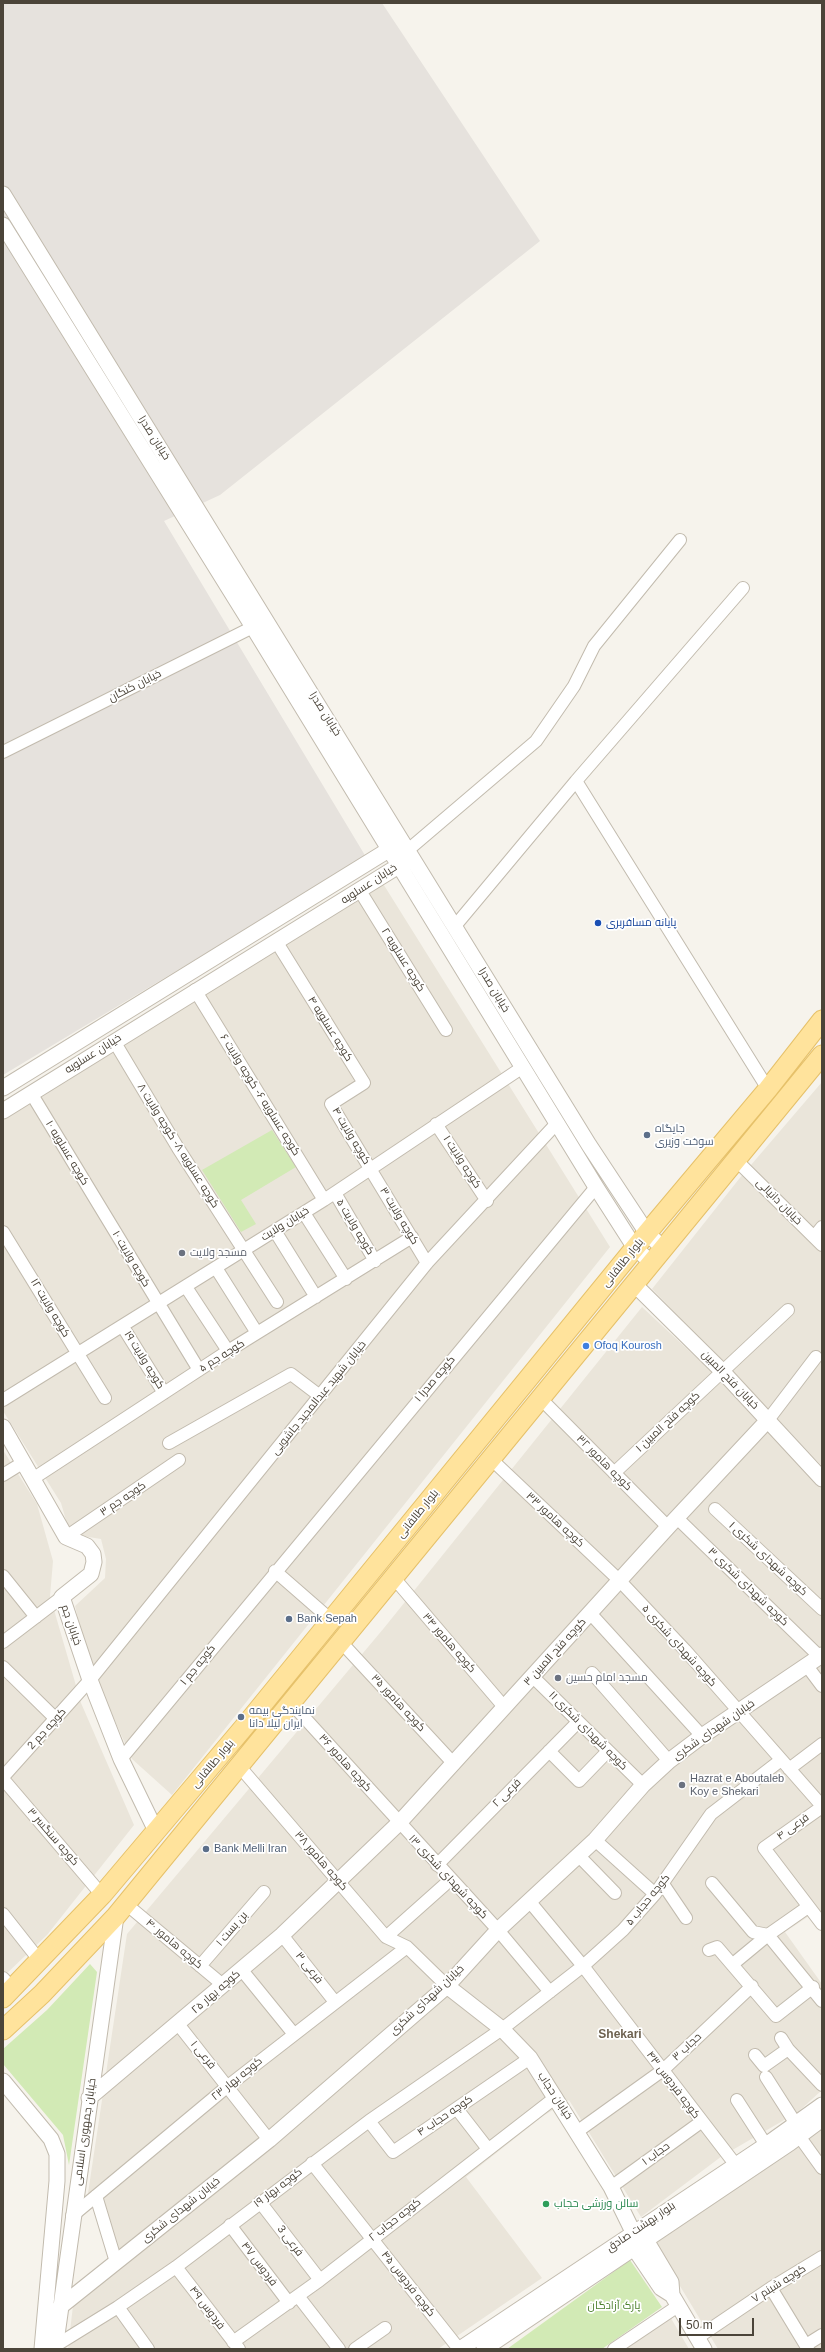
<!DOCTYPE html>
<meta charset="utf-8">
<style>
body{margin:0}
#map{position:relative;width:825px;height:2352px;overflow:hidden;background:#f6f3ec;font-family:Arial,sans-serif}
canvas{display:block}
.frame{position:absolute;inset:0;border:4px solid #4b4439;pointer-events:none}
.scale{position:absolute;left:679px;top:2318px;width:75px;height:18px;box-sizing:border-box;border:2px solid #4b4439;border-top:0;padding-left:5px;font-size:12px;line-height:14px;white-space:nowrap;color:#4b4439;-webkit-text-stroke:3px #fff;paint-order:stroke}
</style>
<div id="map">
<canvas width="825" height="2352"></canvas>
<div class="frame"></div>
<div class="scale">50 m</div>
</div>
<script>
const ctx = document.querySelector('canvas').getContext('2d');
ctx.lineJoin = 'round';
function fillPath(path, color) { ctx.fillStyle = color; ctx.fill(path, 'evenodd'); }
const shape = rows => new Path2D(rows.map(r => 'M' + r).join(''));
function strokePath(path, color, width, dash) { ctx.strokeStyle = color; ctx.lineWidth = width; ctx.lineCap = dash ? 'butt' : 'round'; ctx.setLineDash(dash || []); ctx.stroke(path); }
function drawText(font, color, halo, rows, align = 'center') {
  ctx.font = font + ' Arial,Cairo,sans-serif'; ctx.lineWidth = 3.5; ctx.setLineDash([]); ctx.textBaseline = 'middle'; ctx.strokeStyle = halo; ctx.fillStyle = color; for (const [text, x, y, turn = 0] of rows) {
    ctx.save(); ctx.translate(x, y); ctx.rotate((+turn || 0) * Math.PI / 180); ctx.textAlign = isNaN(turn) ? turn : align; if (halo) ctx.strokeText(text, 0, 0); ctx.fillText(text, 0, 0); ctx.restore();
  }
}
const residential = shape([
 [382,882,610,1247,172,1795,132,1759,89,1663,75,1606,105,1578,106,1559,101,1539,70,1534,61,1503,3,1411,3,1115],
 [822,1082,822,1466,652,1289,739,1179],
 [642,1307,742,1400,822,1486,822,1930,809,1916,785,1932,822,1984,822,2090,798,2112,722,2156,641,2217,569,2100,543,2116,466,2177,542,2278,438,2349,68,2349,75,2288,111,2264,93,2208,85,2213,127,1934,384,1628],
 [3,1450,37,1504,53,1561,50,1596,81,1703,134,1825,47,1935,3,1977],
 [822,2129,822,2349,718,2349,654,2243],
 [665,2308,689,2349,607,2349]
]);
const industrial = shape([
 [3,3,382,3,540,241,220,495,164,521,366,857,3,1075]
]);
const green = shape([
 [272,1130,296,1167,241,1200,256,1224,241,1232,202,1170],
 [90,1964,97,1972,69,2165,63,2135,3,2064,3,2049,47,2010],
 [630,2260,662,2307,602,2349,507,2349]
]);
const minor = shape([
 [3,752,261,623],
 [576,781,743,588],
 [408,850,536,741,574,686,594,646,680,540],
 [360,891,446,1030],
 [455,926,576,781,768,1089],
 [276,941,364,1083,331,1104,427,1263],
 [195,990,324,1200],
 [114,1041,178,1148,277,1302],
 [31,1093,199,1370],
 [436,1124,487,1201],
 [735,1159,822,1245],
 [335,1193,375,1261],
 [304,1213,346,1279],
 [275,1231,316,1297],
 [3,1232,105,1398],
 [814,1237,822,1227],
 [216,1268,257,1333],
 [186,1287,228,1351],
 [123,1327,164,1393],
 [540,1398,668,1527],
 [3,1400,324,1200,523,1067],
 [768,1420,816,1357],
 [169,1443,291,1374,320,1396],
 [491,1459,619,1580,685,1650,822,1806],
 [614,1473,788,1310],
 [3,1475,24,1462],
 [34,1478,228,1351,412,1237],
 [715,1509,822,1609],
 [677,1518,820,1657],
 [66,1537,179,1460],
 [275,1571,330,1619],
 [3,1576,36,1617],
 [394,1578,505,1708],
 [590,1613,702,1736],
 [3,1642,62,1597],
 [341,1642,454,1764],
 [807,1666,822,1686],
 [3,1667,56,1719],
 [592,1673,669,1761],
 [532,1676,643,1785],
 [291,1703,498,1930,550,1992],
 [549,1751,579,1781,608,1751],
 [121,1759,596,1187],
 [240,1767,386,1937,407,1947,447,1986],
 [789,1769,822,1744],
 [3,1777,90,1680,427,1263,557,1123],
 [3,1779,102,1895],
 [822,1807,764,1848,822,1924],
 [595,1840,655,1894],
 [579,1856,615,1893],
 [437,1865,578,1722],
 [712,1883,753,1932,768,1935],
 [663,1884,686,1918],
 [530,1902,583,1966,735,2164],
 [126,1904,223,1985],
 [3,1914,40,1961],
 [282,1935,335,2002],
 [768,1935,822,2001],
 [386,1937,450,1880],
 [709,1950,717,1947,776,2016,813,1987],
 [733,1964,768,1935,808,1907],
 [200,1966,264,1892],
 [241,1969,293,2033],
 [3,1978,13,1989],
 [178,2024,269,2140],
 [781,2038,788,2049,822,2085],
 [755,2055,764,2066,788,2049],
 [766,2077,796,2124],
 [737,2100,766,2145],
 [457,2109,488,2149],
 [369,2121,393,2152,530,2058],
 [578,2131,663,2070,752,1986],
 [799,2136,822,2168],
 [312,2163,459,2349],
 [611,2187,701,2122],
 [96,2196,116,2262],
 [260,2202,320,2280],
 [72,2216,228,2086,407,1947],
 [230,2225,289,2303],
 [176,2267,239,2349],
 [771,2288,808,2349],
 [298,2296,339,2349],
 [118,2307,148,2349],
 [697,2338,771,2288,822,2257],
 [233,2342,320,2280,556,2097],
 [806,2345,822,2335],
 [57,2349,55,2346,118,2307,176,2267,369,2121,502,2029,583,1966,623,1930,655,1894,711,1814,781,1760],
 [355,2349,385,2328],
 [614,2349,678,2306]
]);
const tertiary = shape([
 [3,194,589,1145,647,1233,664,1249],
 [3,225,253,627,596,1187,635,1248,652,1263],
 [3,1088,390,849,408,850,400,865,3,1111],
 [635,1285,722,1371,822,1479],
 [3,1427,66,1537,87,1546,93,1554,94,1562,91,1574,62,1597,90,1680,121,1759,156,1831],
 [447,1986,502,2029,530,2058,611,2187,633,2232,634,2248,661,2288,672,2295],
 [3,2081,51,2139,57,2154,57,2181,42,2349],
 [89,2098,282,1935,399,1823,668,1527,768,1420],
 [637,2234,646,2240,671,2282,672,2295,704,2349],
 [60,2307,269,2140,447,1986,498,1930,595,1840,643,1785,669,1761,702,1736,822,1655],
 [55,2349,116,1916],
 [460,2349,766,2145,822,2105],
 [484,2349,790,2143,822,2119]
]);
const primary = shape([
 [3,1998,102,1895,244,1727,647,1233,768,1089,822,1020],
 [3,2030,42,1994,116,1916,822,1055]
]);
const markers = [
 [598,923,4,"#1a4fb4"],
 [647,1135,4,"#5c6f8a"],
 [182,1253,4,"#6b7280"],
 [586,1346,4,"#3f7fe0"],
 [289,1619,4,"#5c6f8a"],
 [558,1678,4,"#6b7280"],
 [241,1717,4,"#5c6f8a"],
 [682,1785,4,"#6b7280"],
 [206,1849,4,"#5c6f8a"],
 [546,2204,4,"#2e9e5b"]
];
const streetNames = [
 ["خیابان صدرا",154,438,58],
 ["خیابان کنگان",135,686,-27],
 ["خیابان صدرا",325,714,58],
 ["خیابان عسلویه",369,884,-33],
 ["کوچه عسلویه ۲",403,960,58],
 ["خیابان صدرا",494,990,59],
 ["کوچه عسلویه ۴",330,1029,58],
 ["خیابان عسلویه",93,1054,-32],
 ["کوچه عسلویه ۶- کوچه ولایت ۶",260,1095,58],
 ["کوچه ولایت ۴",351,1136,59],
 ["کوچه عسلویه ۸- کوچه ولایت ۸",178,1146,58],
 ["کوچه عسلویه ۱۰",67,1153,59],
 ["کوچه ولایت ۱",462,1162,57],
 ["خیابان دانیالی",779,1202,45],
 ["کوچه ولایت ۳",399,1216,59],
 ["خیابان ولایت",285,1224,-32],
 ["کوچه ولایت ۵",355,1227,59],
 ["کوچه ولایت ۱۰",131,1259,59],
 ["بلوار طالقانی",623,1263,-51],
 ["کوچه ولایت ۱۲",50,1308,59],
 ["کوچه جم ۵",222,1356,-32],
 ["کوچه ولایت ۱۹",144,1360,58],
 ["کوچه صدرا ۱",435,1379,-50],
 ["خیابان فتح المبین",730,1380,46],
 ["خیابان شهید عبدالمجید جاشویی",319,1398,-51],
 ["کوچه فتح المبین ۱",668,1422,-43],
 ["کوچه هامور ۳۲",604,1463,45],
 ["کوچه جم ۳",123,1499,-34],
 ["بلوار طالقانی",418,1514,-51],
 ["کوچه هامور ۳۳",555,1520,43],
 ["کوچه شهدای شکری ۱",768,1559,43],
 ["کوچه شهدای شکری ۳",748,1587,44],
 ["خیابان جم",71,1625,71],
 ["کوچه هامور ۳۴",449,1643,49],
 ["کوچه شهدای شکری ۵",679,1646,48],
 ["کوچه فتح المبین ۳",555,1652,-48],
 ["کوچه جم ۱",198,1665,-51],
 ["کوچه هامور ۳۵",398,1703,47],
 ["کوچه جم 2",47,1729,-48],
 ["خیابان شهدای شکری",714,1730,-35],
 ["کوچه شهدای شکری ۱۱",588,1731,45],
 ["کوچه هامور ۳۶",345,1763,48],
 ["بلوار طالقانی",213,1764,-50],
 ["فرعی ۲",507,1793,-45],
 ["فرعی ۴",793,1827,-36],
 ["کوچه سنگسر ۳",53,1837,49],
 ["کوچه هامور ۳۸",321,1861,49],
 ["کوچه شهدای شکری ۱۳",448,1877,47],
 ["کوچه حجاب ۵",648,1900,-51],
 ["بن بست ۱",232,1929,-49],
 ["کوچه هامور ۴۰",174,1944,40],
 ["فرعی ۳",309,1968,52],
 ["کوچه بهار ۲۵",216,1992,-41],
 ["خیابان شهدای شکری",427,2000,-43],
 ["حجاب ۳",687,2047,-43],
 ["فرعی ۱",203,2055,51],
 ["کوچه بهار ۲۳",237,2079,-39],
 ["کوچه فردوس ۴۳",673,2085,53],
 ["خیابان حجاب",555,2096,57],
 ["کوچه حجاب ۴",445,2116,-34],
 ["خیابان جمهوری اسلامی",85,2132,-82],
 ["حجاب ۱",656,2154,-36],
 ["کوچه بهار ۱۹",278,2188,-37],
 ["خیابان شهدای شکری",181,2210,-39],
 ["کوچه حجاب ۲",395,2220,-38],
 ["بلوار بهشت صادق",641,2227,-34],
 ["فرعی 3",290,2241,53],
 ["فردوس ۴۷",259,2264,53],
 ["کوچه فردوس ۴۵",408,2284,52],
 ["کوچه شبنم ۷",779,2284,-32],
 ["فردوس ۴۹",207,2308,53]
];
const transitNames = [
 ["پایانه مسافربری",606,923]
];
const serviceNames = [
 ["جایگاه",655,1129],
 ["سوخت وزیری",655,1142],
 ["Bank Sepah",297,1619],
 ["نمایندگی بیمه",249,1711],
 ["ایران لیلا دانا",249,1724],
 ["Bank Melli Iran",214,1849]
];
const worshipNames = [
 ["مسجد ولایت",190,1253],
 ["مسجد امام حسین",566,1678],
 ["Hazrat e Aboutaleb",690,1779],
 ["Koy e Shekari",690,1792]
];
const shopNames = [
 ["Ofoq Kourosh",594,1346]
];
const leisureNames = [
 ["سالن ورزشی حجاب",554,2204]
];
const parkNames = [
 ["پارک آزادگان",614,2306]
];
const neighbourhoodNames = [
 ["Shekari",620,2035]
];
fillPath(residential, '#eae5da');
fillPath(industrial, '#e6e2dd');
fillPath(green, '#d2eab5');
strokePath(minor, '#c2bbae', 14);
strokePath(tertiary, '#c2bbae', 17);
strokePath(primary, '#e6c16a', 21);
strokePath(minor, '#fff', 12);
strokePath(tertiary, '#fff', 15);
strokePath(primary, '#ffe39c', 19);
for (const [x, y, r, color] of markers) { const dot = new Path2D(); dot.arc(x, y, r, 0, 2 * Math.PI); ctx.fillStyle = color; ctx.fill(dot); strokePath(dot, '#fff', 1.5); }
drawText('11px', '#4b4439', '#fff', streetNames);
drawText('11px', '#164399', '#fff', transitNames, 'left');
drawText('11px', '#4e5e75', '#fff', serviceNames, 'left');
drawText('11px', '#5b616d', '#fff', worshipNames, 'left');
drawText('11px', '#366cbe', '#fff', shopNames, 'left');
drawText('11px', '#27864d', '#fff', leisureNames, 'left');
drawText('11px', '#4a7f2a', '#fff', parkNames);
drawText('bold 12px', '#6e6250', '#fff', neighbourhoodNames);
</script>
